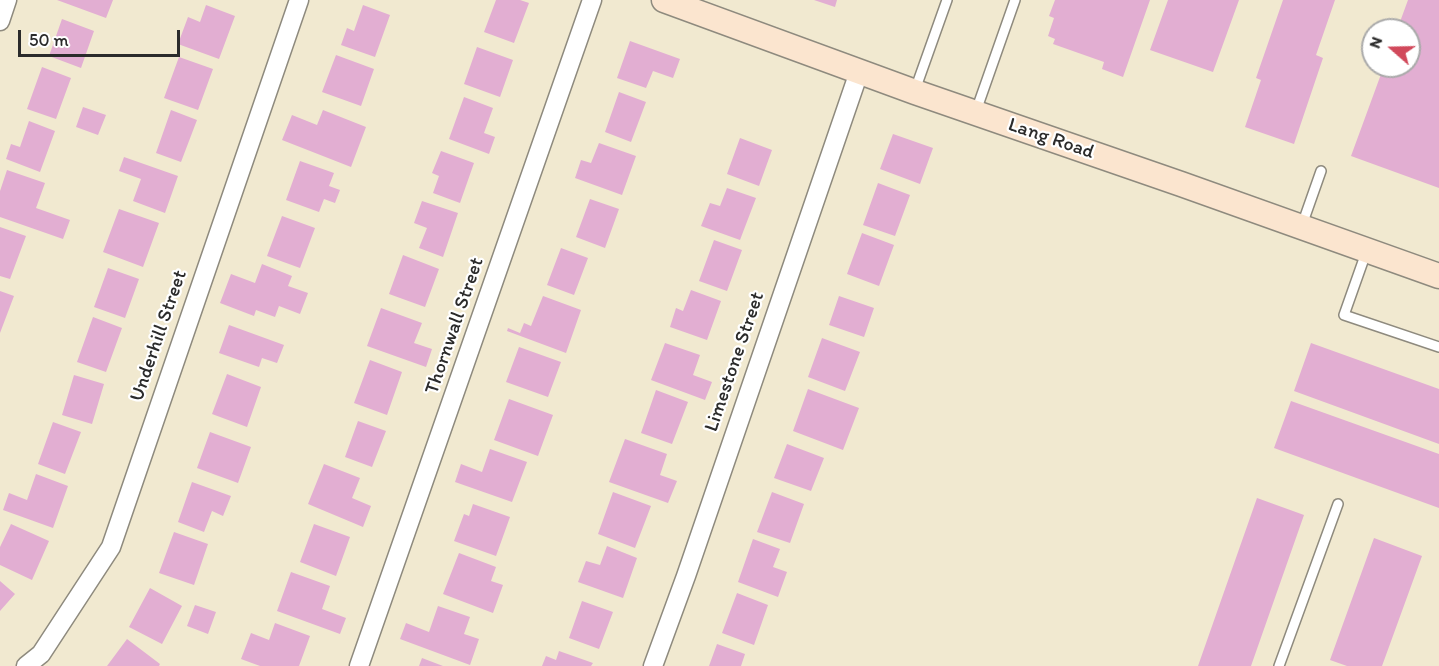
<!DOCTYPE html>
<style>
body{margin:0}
#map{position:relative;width:1439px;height:666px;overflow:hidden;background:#f1e9d0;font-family:Itim,sans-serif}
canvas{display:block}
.north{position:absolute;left:1361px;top:18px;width:60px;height:60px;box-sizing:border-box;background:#fff;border:2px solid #aaa;border-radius:50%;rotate:290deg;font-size:16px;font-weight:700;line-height:24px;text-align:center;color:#2b2b2b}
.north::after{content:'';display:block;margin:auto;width:21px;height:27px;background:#d1495b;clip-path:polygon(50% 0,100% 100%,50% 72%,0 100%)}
.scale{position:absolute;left:18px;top:30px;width:162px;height:27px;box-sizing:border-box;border:3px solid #2b2b2b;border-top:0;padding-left:8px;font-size:18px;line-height:21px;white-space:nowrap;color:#2b2b2b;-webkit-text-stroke:4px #fff;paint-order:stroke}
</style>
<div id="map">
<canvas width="1439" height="666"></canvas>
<div class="north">N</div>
<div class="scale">50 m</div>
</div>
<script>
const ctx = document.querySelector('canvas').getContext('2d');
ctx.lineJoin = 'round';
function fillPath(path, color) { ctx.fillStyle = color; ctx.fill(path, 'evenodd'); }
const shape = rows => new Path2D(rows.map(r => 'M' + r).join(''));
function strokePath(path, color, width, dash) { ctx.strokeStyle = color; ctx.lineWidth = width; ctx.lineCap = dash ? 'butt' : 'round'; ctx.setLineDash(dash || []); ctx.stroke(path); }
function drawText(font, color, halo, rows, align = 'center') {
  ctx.font = font + ' Itim,sans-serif'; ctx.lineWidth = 4.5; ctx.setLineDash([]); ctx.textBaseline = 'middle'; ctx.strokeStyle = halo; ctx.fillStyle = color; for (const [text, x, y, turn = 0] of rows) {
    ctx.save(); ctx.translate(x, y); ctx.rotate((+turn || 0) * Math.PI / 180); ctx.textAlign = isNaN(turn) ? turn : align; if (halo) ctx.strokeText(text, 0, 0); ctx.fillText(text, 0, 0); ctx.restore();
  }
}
const building = shape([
 [57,0,113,0,106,18],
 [496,0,520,0,529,3,514,43,484,32],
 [814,0,837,0,835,7],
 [1055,0,1150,0,1123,77,1102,69,1104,62,1053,44,1055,39,1048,36,1054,18,1049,16],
 [1168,0,1239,0,1213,72,1150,50],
 [1283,0,1335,0,1316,55,1323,58,1294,144,1245,127,1261,80,1256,78],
 [1408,0,1439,0,1439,188,1351,156,1384,66,1409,66,1409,30,1397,30],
 [206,5,235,16,219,59,178,44,188,17,200,22],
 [363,5,390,15,375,57,341,45,347,28,354,31],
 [62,19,94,31,81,68,49,56],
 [630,41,680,59,673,78,653,71,646,88,617,78],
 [477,47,513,60,500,97,464,84],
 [336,55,374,69,361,106,322,92],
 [179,57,213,69,198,110,164,98],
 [42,67,71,78,56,119,27,109],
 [619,92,646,102,631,142,605,132],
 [464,97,493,108,484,133,495,137,489,154,449,139],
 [83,107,106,115,98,135,76,127],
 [171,110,197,120,181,162,156,153],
 [323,110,366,127,351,167,282,140,292,115,317,125],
 [29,121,55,131,40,172,6,159,11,144,20,147],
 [893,134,933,148,920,184,880,169],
 [740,138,772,150,759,186,727,174],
 [599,143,636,156,622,195,575,178,581,160,591,163],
 [441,151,474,163,460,203,433,193,439,176,432,173],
 [124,157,178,176,165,213,133,201,141,179,119,171],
 [300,161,334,173,329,186,340,190,335,203,324,199,319,212,286,200],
 [7,170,45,183,36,208,70,220,63,239,0,217,0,191],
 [878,183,910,195,895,236,863,225],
 [727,188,756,198,740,240,701,226,710,203,720,206],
 [590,199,619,209,605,248,576,237],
 [422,201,458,213,443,257,419,248,427,228,414,223],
 [119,209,159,223,143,267,103,252],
 [282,216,315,228,300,268,267,256],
 [0,227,26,236,10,279,0,276],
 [862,233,894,245,879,286,847,274],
 [714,240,742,250,727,291,699,281],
 [561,248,588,258,574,295,547,285],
 [403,255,439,269,425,307,389,294],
 [262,264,292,276,288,286,308,293,300,314,279,306,275,317,256,310,254,316,220,303,231,274,255,283],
 [108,268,139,279,125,318,94,307],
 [691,290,721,301,707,340,670,327,676,308,683,311],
 [0,291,14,296,0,333],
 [543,296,581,310,566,353,507,331,508,328,520,333,524,323,531,326],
 [839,296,874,308,864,337,829,325],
 [381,308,422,323,414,343,432,349,426,367,367,346],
 [93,317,122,328,106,372,77,362],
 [229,325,284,345,277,363,262,358,259,367,219,353],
 [822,338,860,352,845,391,808,377],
 [665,343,700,355,693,375,712,382,705,400,651,380],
 [1311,343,1439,389,1439,444,1294,391],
 [519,347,561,362,548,397,506,382],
 [370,360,402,372,387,415,354,403],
 [227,374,261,387,247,427,212,414],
 [74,375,104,384,92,424,62,415],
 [808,389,859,408,843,450,793,431],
 [656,390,688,402,672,444,641,433],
 [509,399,553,415,538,456,494,440],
 [1291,401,1439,454,1439,508,1274,448],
 [358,421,386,431,372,467,345,457],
 [53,422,81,432,65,474,38,464],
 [210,432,251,447,238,483,197,468],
 [625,439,667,454,660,475,677,481,668,503,609,482],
 [787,444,824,458,811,491,774,478],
 [490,449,527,462,512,502,455,482,461,464,482,472],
 [324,464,360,478,352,498,371,506,363,527,308,504],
 [36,474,68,486,53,528,3,510,9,493,27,500],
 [192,482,231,496,223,516,212,511,204,532,178,522],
 [613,492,651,506,635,548,598,534],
 [772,492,804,504,790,543,757,532],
 [1257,498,1304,515,1251,666,1198,666],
 [473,504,510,517,496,556,454,541,464,514,469,516],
 [11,524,49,541,32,580,0,565,0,547],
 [314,524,350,537,336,576,300,562],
 [174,532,208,544,194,585,159,573],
 [1374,538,1422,556,1382,666,1347,666,1330,660],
 [753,539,780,549,773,567,787,572,778,597,738,582],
 [607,546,637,558,623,598,578,582,586,561,600,565],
 [459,553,496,567,491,581,503,585,493,613,443,594],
 [291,572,330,586,322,609,346,618,340,634,277,611],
 [0,581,15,594,0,611],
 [150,588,182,606,162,644,129,627],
 [737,593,768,605,754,645,722,633],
 [582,601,613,612,599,649,569,638],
 [195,605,216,612,208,634,187,626],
 [438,606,470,617,464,634,479,639,470,665,400,639,406,623,429,632],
 [275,623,310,636,299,666,260,666,241,659,251,633,269,640],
 [127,639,160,664,159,666,107,666],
 [717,644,745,654,741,666,709,666],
 [559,651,593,663,591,666,542,666,546,656,556,660],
 [422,658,443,666,419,666]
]);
const lane = shape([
 [915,90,947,0],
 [976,111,1015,0],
 [1302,225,1321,171],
 [1367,250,1344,315,1439,347],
 [1279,666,1338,504]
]);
const street = shape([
 [0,21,7,0],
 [26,666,41,654,111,547,299,0],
 [359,666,592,0],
 [653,666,686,576,859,72]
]);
const secondary = shape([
 [664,0,915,92,1181,184,1439,276]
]);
const streetNames = [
 ["Lang Road",1051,139,19],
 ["Thornwall Street",455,326,-71],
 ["Underhill Street",159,336,-71],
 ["Limestone Street",735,362,-71]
];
fillPath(building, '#e2aed2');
strokePath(lane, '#8e8a7e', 12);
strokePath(street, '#8e8a7e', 21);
strokePath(secondary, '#8e8a7e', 27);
strokePath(lane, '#fff', 9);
strokePath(street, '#fff', 18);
strokePath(secondary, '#fbe5cf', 24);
drawText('20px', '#2b2b2b', '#fff', streetNames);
</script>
